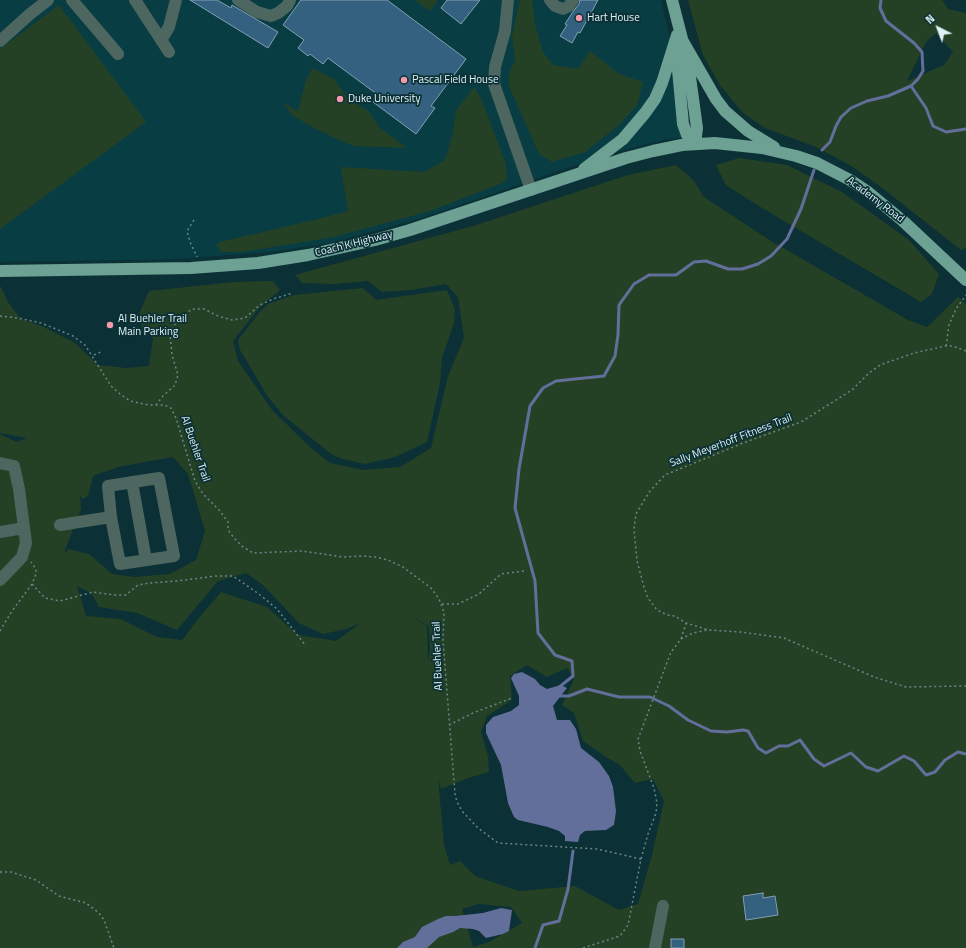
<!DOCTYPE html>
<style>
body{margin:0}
#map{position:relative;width:966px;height:948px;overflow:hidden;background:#0b3035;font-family:"Titillium Web",sans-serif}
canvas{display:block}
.north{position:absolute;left:918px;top:8px;width:40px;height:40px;-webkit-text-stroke:3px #0b3035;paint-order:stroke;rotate:318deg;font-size:11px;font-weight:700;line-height:16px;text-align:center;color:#dff3f6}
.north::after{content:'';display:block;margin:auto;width:14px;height:18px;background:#dff3f6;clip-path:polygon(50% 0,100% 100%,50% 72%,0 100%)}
</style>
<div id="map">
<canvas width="966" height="948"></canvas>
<div class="north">N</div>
</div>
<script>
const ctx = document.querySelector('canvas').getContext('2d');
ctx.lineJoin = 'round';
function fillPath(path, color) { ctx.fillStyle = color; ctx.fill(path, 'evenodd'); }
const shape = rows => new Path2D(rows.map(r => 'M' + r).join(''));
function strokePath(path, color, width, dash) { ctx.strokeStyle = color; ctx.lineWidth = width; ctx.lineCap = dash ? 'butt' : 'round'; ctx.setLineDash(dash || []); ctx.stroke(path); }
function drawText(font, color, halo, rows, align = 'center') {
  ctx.font = font + ' "Titillium Web",sans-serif'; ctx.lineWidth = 3.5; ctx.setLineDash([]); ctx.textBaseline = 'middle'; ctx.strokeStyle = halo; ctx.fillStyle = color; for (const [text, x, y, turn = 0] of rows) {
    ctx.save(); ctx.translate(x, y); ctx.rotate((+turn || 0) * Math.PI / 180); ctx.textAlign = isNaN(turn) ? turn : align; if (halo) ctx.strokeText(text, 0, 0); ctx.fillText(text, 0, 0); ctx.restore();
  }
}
const built = shape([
 [0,0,661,0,675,61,686,137,663,140,608,154,422,218,331,243,269,252,179,259,0,262]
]);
const green = shape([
 [415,0,438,0,430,11],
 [520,0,532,0,535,24,543,52,553,65,578,69,590,51,619,74,643,82,637,105,619,125,585,152,552,162,539,154,509,86,509,74,515,60,512,36],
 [688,0,942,0,948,9,966,13,966,248,961,250,881,187,853,167,816,147,765,128,743,113,720,85,703,55],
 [936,33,953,52,944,65,907,81,926,42],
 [59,5,146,122,0,229,0,49],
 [313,68,335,80,347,98,368,111,379,127,407,148,355,146,346,143,318,130,293,116,283,103,298,111,306,80],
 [474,87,481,98,506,164,507,179,500,184,430,211,334,237,241,252,221,252,216,245,220,242,318,219,348,211,341,167,424,172,445,160,453,133,456,111],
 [739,158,787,165,842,192,909,240,939,274,932,294,921,302,757,205,726,185,716,165],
 [676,165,694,181,704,197,771,241,908,320,927,327,958,297,966,304,966,948,0,948,0,434,16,442,27,438,0,433,0,287,1,287,8,302,21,319,44,327,75,343,98,365,126,368,149,366,153,338,142,329,139,314,149,291,234,282,273,281,280,290,260,307,233,341,238,361,272,410,311,448,330,463,364,470,400,467,431,448,448,376,464,338,458,297,446,284,411,290,382,292,368,281,336,284,302,283,295,275,473,226,628,175],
 [173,457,188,474,205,531,196,560,170,574,134,577,112,574,89,554,68,549,66,554,65,550,81,509,80,494,82,499,88,496,93,476,118,467],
 [246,573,263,585,299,623,323,634,346,629,361,623,336,641,298,635,267,607,221,592,199,618,182,640,157,637,121,619,86,616,77,586,91,593,99,607,137,613,177,630,218,581],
 [408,615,429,626,430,650,428,662,427,626],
 [527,665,547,677,567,668,574,679,562,705,574,713,583,741,606,757,620,765,635,783,653,779,664,801,652,855,638,904,619,910,575,886,519,891,475,876,460,861,450,865,444,845,438,778,441,789,468,778,489,772,488,756,481,732,487,716,512,700,510,676],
 [479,904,511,907,522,923,489,942,473,947,462,909],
 [363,288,376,300,447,290,455,309,454,323,442,358,440,383,427,442,395,457,365,464,342,459,331,454,284,416,268,397,240,350,238,340,259,313,268,304,294,295]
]);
const water = shape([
 [522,672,535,679,540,685,547,689,561,685,567,688,553,706,557,720,570,720,576,729,581,748,599,762,609,776,613,787,616,811,614,825,606,830,585,831,580,835,578,842,565,841,565,836,559,831,548,827,518,820,514,817,508,803,501,765,486,733,486,725,493,717,511,711,519,705,519,696,511,678,514,674],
 [501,908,512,910,509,931,503,934,486,938,479,931,473,929,460,928,453,932,439,937,427,948,397,948,403,942,415,937,422,927,438,919,446,916,455,916,483,913]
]);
const stream = shape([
 [911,86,926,108,933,126,946,132,966,129],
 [822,150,830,142,836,126,841,117,851,108,867,101,888,96,911,86,918,79,923,71,922,52,914,43,886,21,880,8,881,0],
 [558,688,573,676,572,661,555,655,538,633,535,581,515,508,519,469,530,406,543,388,556,381,604,376,615,356,618,335,619,305,634,284,649,275,676,275,694,262,706,261,728,269,742,269,758,264,771,256,787,239,801,209,814,170],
 [557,696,569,696,587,689,619,697,650,697,669,706,688,720,711,731,727,732,743,730,748,731,758,748,766,753,779,746,788,746,800,740,814,759,824,766,851,753,866,767,878,771,904,756,914,761,926,775,935,772,945,760,958,752,966,754],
 [535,948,543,925,559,921,568,889,573,851]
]);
const building = shape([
 [190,0,217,0,231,8,232,5,278,32,268,48,190,0],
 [301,0,387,0,466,59,431,106,435,108,416,134,373,102,378,95,328,58,323,64,310,54,308,56,298,48,304,40,283,25,301,0],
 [447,0,480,0,461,24,441,8,447,0],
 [580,0,598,0,580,33,578,32,572,43,560,36,567,25,565,24,572,13,579,4,580,0],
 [763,893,763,898,775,896,778,915,746,920,743,896,763,893],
 [671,939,684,939,684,948,671,948,671,939]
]);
const path = shape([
 [194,220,187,231,190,242,197,257],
 [0,316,18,318,41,323,73,336,85,345,111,386,120,394,130,401,149,405,164,405,171,408,176,418,195,481,203,494,220,511,228,522,228,530,234,538,243,547,253,553,302,551,343,557,362,556,376,557,388,560,403,567,431,588,439,599,444,612,443,640,455,794,457,802,462,811,478,828,498,843,597,849,641,859],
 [946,346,949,325,956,309,966,295],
 [966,351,952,346,946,346,914,353,880,365,869,373,852,390,801,422,743,443,665,475,650,491,643,502,636,514,634,529,637,561,644,587,648,598,657,610,667,615,675,616,686,623,709,630,741,632,784,638,874,677,906,687,966,686],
 [94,355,103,351],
 [156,405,163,396,175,385,178,375,172,355,170,333,175,324,180,318,192,309,204,309,218,316,232,320,245,318,260,305,273,299,293,293],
 [32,584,45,598,60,601,93,592,114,595,126,595,138,585,149,583,177,581,216,576,233,576,259,594,277,609,306,646],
 [442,604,458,604,479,594,501,574,524,571],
 [0,631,12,611,32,584,36,574,36,569,31,562],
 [681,639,693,633,707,630],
 [449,725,473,713,512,698],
 [0,872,11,872,36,880,59,896,86,903,99,913,104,920,114,948],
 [583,948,620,936,628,925,641,859,648,834,656,813,657,803,654,788,640,751,638,739,671,652,681,639,686,623]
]);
const minor = shape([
 [72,0,118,54],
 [135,0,169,52],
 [238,0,257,12,271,16,278,13,287,6,290,0],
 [508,0,505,31,495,67,494,84,531,190],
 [550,0,555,6,563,9,569,6,573,0],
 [161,40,169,27,176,0],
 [0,41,30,14,48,0],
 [0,463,14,466,19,489,26,543,22,557,0,580],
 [132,482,146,560],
 [60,525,111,517,120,564,174,556,159,478,108,486,111,517],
 [0,532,24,528],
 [655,948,663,906]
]);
const major = shape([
 [672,0,688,62,697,128,695,144],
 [681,38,716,99,725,111,748,131,774,147],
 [676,48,683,124,687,135,695,144],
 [584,169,623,139,645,113,655,99,662,83,677,35],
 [0,271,191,268,258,263,308,255,375,240,410,230,626,158,653,151,682,145,715,143,762,148,796,156,817,163,850,180,868,192,903,221,966,280]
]);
const markers = [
 [579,18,4,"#f39aab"],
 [404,80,4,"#f39aab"],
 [340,99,4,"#f39aab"],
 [110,325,4,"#f39aab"]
];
const poiNames = [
 ["Hart House",587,18],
 ["Pascal Field House",412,80],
 ["Duke University",348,99],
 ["Al Buehler Trail",118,319],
 ["Main Parking",118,332]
];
const streetNames = [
 ["Academy Road",875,200,37],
 ["Coach K Highway",354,244,-14],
 ["Sally Meyerhoff Fitness Trail",731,441,-21],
 ["Al Buehler Trail",195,449,71],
 ["Al Buehler Trail",438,656,-92]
];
fillPath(built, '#083d43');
fillPath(green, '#254125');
fillPath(water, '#636f9b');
strokePath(stream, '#636f9b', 3);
fillPath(building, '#33617f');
strokePath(building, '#849fb2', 1);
strokePath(path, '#69868a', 1.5, [2, 3]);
strokePath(minor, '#4d665f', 12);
strokePath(major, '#6ca193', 12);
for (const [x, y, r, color] of markers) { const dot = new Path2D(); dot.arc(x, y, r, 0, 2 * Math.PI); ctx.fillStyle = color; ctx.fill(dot); strokePath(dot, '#0b3035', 1.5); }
drawText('11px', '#dff3f6', '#0b3035', poiNames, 'left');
drawText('11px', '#dff3f6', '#0b3035', streetNames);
</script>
